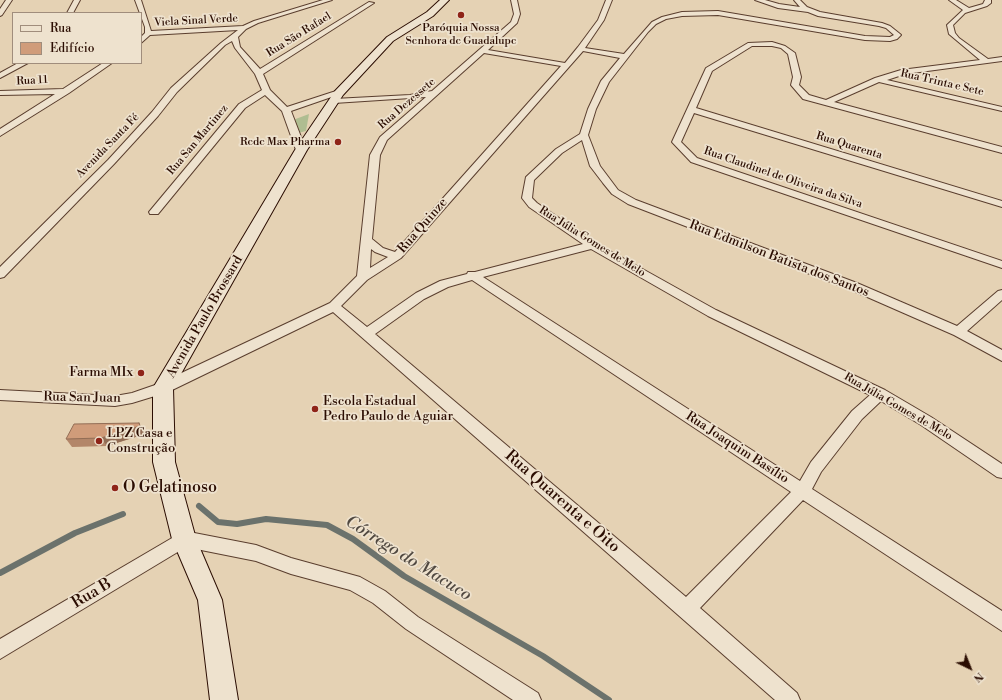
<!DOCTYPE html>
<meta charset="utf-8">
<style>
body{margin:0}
#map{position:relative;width:1002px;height:700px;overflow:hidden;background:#e5d2b4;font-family:"Libre Bodoni",serif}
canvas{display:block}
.legend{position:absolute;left:12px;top:12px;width:130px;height:52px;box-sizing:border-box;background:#eee2ce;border:1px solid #a08d7c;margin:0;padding:5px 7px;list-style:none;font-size:12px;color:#2b0d02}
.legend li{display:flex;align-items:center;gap:8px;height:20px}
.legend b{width:20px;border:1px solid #a08d7c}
.north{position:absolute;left:950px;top:648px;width:40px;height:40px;-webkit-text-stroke:3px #eee2ce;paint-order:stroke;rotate:137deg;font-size:11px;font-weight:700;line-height:16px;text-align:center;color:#2b0d02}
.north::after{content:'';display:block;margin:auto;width:14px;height:18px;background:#2b0d02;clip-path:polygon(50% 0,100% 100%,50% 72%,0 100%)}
</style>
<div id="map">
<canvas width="1002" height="700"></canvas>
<ul class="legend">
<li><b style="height:5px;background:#eee2ce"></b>Rua</li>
<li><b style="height:11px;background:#d09c7a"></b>Edifício</li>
</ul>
<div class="north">N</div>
</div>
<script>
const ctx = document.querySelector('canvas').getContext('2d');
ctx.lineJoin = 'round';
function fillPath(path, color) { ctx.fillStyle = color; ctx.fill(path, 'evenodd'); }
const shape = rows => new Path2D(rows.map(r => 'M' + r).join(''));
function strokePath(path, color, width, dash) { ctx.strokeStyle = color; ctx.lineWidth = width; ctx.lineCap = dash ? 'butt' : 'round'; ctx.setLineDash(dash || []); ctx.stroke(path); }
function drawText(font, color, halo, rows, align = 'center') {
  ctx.font = font + ' "Libre Bodoni",serif'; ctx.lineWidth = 3.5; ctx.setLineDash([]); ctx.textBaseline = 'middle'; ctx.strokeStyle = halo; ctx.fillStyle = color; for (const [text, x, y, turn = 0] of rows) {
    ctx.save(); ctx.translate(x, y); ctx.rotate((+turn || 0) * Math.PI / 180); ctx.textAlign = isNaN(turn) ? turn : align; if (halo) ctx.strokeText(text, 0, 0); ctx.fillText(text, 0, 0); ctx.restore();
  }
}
const green = shape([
 [309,114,306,131,298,133,293,120]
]);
const stream = shape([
 [199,506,218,522,237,524,266,519,327,525,353,539,404,576,543,656,609,700],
 [0,573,75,533,123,514]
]);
const street = shape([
 [6,0,12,0,2,15,0,16,0,9,6,0],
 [74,0,80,0,73,13,67,13,74,0],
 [135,0,141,0,151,31,243,26,254,21,323,0,332,0,258,23,246,29,238,37,240,47,260,69,369,2,374,3,263,74,270,90,287,107,336,91,343,93,291,111,306,150,304,152,301,153,296,150,282,111,265,95,245,108,158,214,150,214,149,212,239,104,262,90,255,74,235,48,232,41,225,45,177,92,158,116,114,164,4,277,0,278,0,267,108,160,152,112,171,88,221,43,238,30,150,35,141,43,141,37,145,33,145,27,135,0],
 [511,0,517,0,520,14,517,23,488,50,565,63,578,47,598,20,606,0,612,0,604,20,585,48,624,54,652,22,662,17,682,12,718,11,865,36,890,37,894,35,886,28,879,26,818,16,808,12,778,8,755,0,765,0,779,4,800,7,794,0,800,0,807,7,820,12,882,23,890,26,900,34,901,35,897,39,890,41,865,40,718,15,682,16,666,19,656,24,648,32,609,82,596,109,588,135,600,166,618,190,636,200,857,283,957,326,998,291,1002,290,1002,300,967,331,1002,350,1002,361,954,335,849,289,628,204,612,194,603,183,590,166,582,140,562,153,534,180,532,198,537,203,596,243,716,310,885,390,931,417,1002,464,1002,478,997,477,921,425,881,401,862,419,821,472,812,489,1002,611,1002,631,803,500,700,608,797,693,800,700,775,700,333,312,168,392,132,403,115,406,0,400,0,390,115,396,132,393,158,384,330,303,357,276,370,155,380,137,426,97,334,103,330,101,334,99,410,95,432,91,511,22,514,14,511,0],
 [583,51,620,58,601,81,588,109,580,134,556,149,526,177,522,198,529,207,583,244,475,272,468,272,467,274,440,281,416,293,367,327,341,306,367,280,401,258,583,51],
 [484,53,561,66,395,252,383,248,372,239,380,155,387,140,484,53],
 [371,249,375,252,388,257,370,268,371,249],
 [591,249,708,316,870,395,852,411,811,462,800,481,483,277,591,249],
 [472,280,791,492,686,597,375,334,424,299,448,287,472,280],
 [949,0,956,0,969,8,983,4,985,0,991,0,991,3,987,6,965,13,953,25,955,33,959,38,988,59,1002,57,1002,61,905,74,887,80,1002,107,1002,111,879,82,834,102,1002,147,1002,153,803,99,791,85,793,77,788,54,781,48,772,46,752,46,712,71,696,108,1002,201,1002,207,694,113,681,142,697,158,1002,261,1002,268,691,162,672,142,706,68,748,43,772,42,785,46,795,53,801,77,799,85,809,95,826,100,875,78,901,70,980,60,949,34,947,25,963,10,949,0],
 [18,63,28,63,0,78,0,73,18,63],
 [103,63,112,63,69,93,0,136,0,129,55,94,0,95,0,91,63,89,103,63],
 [184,531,256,545,291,558,360,577,385,591,418,617,538,693,541,700,513,700,406,629,373,603,350,590,291,574,256,561,186,547,0,659,0,639,184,531]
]);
const secondary = shape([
 [440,0,449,0,433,16,393,41,343,95,307,150,173,388,175,462,196,539,222,600,238,700,210,700,198,600,172,539,153,462,153,388,295,150,335,91,387,37,427,12,440,0]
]);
const wall = shape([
 [139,423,144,431,145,434,107,446,72,447,66,439]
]);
const shadedWall = shape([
 [139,423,144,431,145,434,107,446,101,438]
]);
const building = shape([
 [139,423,140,426,101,438,66,439,74,424,139,423]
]);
const markers = [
 [461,15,4,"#8f2418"],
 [338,142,4,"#8f2418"],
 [141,373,4,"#8f2418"],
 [315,409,4,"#8f2418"],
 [99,441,4,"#8f2418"],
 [115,488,4,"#8f2418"]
];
const farStreetnames = [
 ["Viela Sinal Verde",196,21,-3],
 ["Rua São Rafael",299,35,-32],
 ["Rua 11",32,81,-3],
 ["Rua Trinta e Sete",942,83,13],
 ["Rua Dezessete",407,104,-41],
 ["Rua San Martinez",198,140,-50],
 ["Avenida Santa Fé",108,146,-46],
 ["Rua Quarenta",849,146,17],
 ["Rua Claudinel de Oliveira da Silva",783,178,19],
 ["Rua Júlia Gomes de Melo",592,242,32],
 ["Rua Júlia Gomes de Melo",898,407,30]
];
const farPoinames = [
 ["Paróquia Nossa",461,28],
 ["Senhora de Guadalupe",461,41],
 ["Rede Max Pharma",330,142,"right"]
];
const streetNames = [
 ["Rua Quinze",423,226,-49],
 ["Rua Edmilson Batista dos Santos",779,259,21],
 ["Avenida Paulo Brossard",205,317,-60],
 ["Rua San Juan",82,398,1],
 ["Rua Joaquim Basílio",737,448,33]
];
const poiNames = [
 ["Farma MIx",133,373,"right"],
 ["Escola Estadual",323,402],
 ["Pedro Paulo de Aguiar",323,417],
 ["LPZ Casa e",107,434],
 ["Construção",107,449]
];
const nearPoinames = [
 ["O Gelatinoso",123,488]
];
const nearStreetnames = [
 ["Rua Quarenta e Oito",562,502,41],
 ["Rua B",92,594,-31]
];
const nearWaternames = [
 ["Córrego do Macuco",408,559,32]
];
fillPath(green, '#afbd91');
strokePath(stream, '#6b726c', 6);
strokePath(street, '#5a3e2e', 2);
strokePath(secondary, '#2b0d02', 2);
fillPath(street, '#eee2ce');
fillPath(secondary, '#eee2ce');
fillPath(wall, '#b38669');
fillPath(shadedWall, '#926d55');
fillPath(building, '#d09c7a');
strokePath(building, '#926d55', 1);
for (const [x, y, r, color] of markers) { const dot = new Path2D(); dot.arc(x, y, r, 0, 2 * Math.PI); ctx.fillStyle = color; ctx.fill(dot); strokePath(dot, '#eee2ce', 1.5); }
drawText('11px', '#2b0d02', '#eee2ce', farStreetnames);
drawText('11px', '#2b0d02', '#eee2ce', farPoinames);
drawText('13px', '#2b0d02', '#eee2ce', streetNames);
drawText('13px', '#2b0d02', '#eee2ce', poiNames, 'left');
drawText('16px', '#2b0d02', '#eee2ce', nearPoinames, 'left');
drawText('16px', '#2b0d02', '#eee2ce', nearStreetnames);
drawText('italic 17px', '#504840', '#eee2ce', nearWaternames);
</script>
